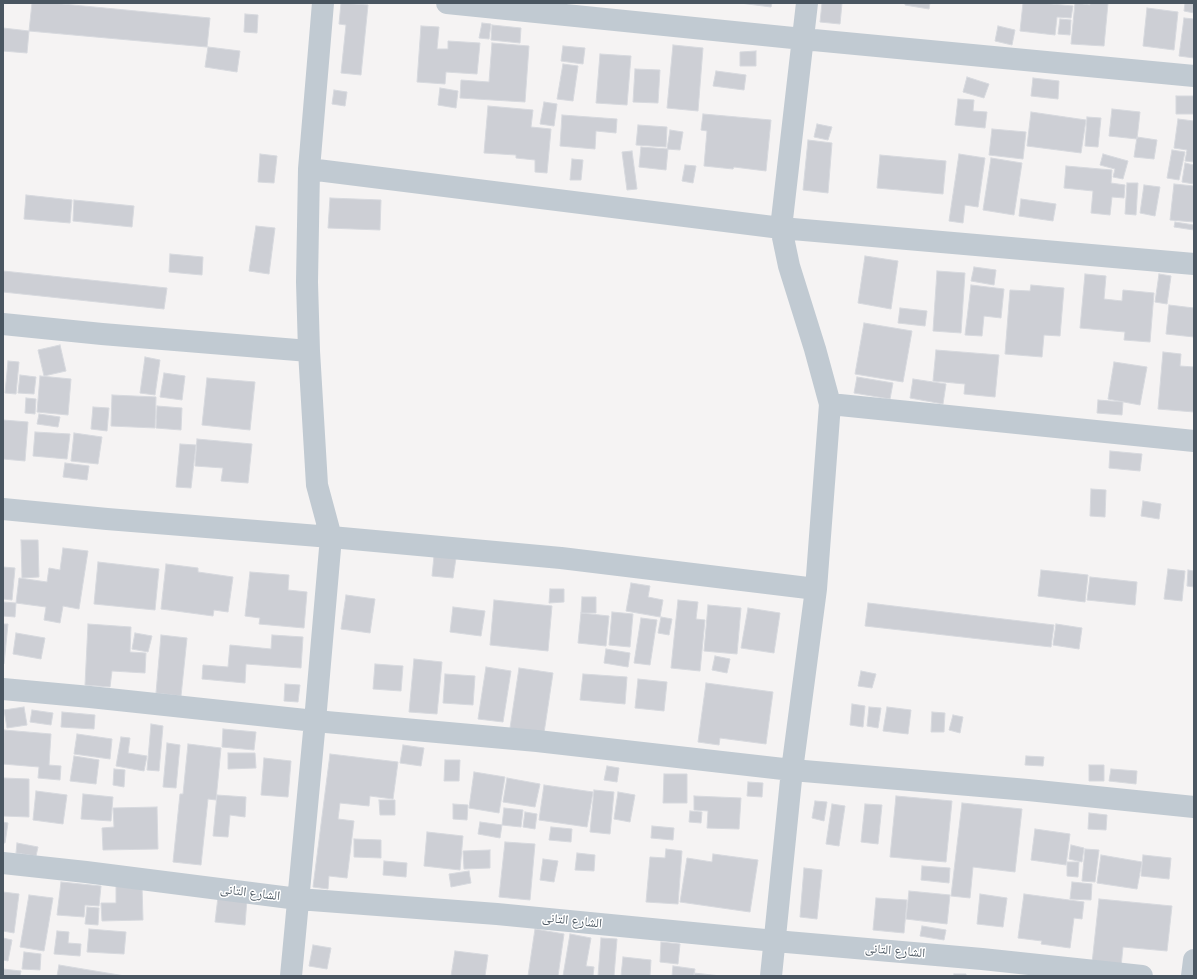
<!DOCTYPE html>
<meta charset="utf-8">
<style>
body{margin:0}
#map{position:relative;width:1197px;height:979px;overflow:hidden;background:#f5f3f3;font-family:"Space Grotesk",sans-serif}
canvas{display:block}
.frame{position:absolute;inset:0;border:4px solid #4a5661;pointer-events:none}
</style>
<div id="map">
<canvas width="1197" height="979"></canvas>
<div class="frame"></div>
</div>
<script>
const ctx = document.querySelector('canvas').getContext('2d');
ctx.lineJoin = 'round';
function fillPath(path, color) { ctx.fillStyle = color; ctx.fill(path, 'evenodd'); }
const shape = rows => new Path2D(rows.map(r => 'M' + r).join(''));
function strokePath(path, color, width, dash) { ctx.strokeStyle = color; ctx.lineWidth = width; ctx.lineCap = dash ? 'butt' : 'round'; ctx.setLineDash(dash || []); ctx.stroke(path); }
function drawText(font, color, halo, rows, align = 'center') {
  ctx.font = font + ' "Space Grotesk","Noto Naskh Arabic",sans-serif'; ctx.lineWidth = 3; ctx.setLineDash([]); ctx.textBaseline = 'middle'; ctx.strokeStyle = halo; ctx.fillStyle = color; for (const [text, x, y, turn = 0] of rows) {
    ctx.save(); ctx.translate(x, y); ctx.rotate((+turn || 0) * Math.PI / 180); ctx.textAlign = isNaN(turn) ? turn : align; if (halo) ctx.strokeText(text, 0, 0); ctx.fillText(text, 0, 0); ctx.restore();
  }
}
const building = shape([
 [32,3,52,3,210,18,207,47,29,31,32,3],
 [341,3,368,5,361,75,341,73,346,25,339,24,341,3],
 [740,3,772,3,771,7,740,3],
 [822,3,842,3,840,24,820,22,822,3],
 [905,3,930,3,929,9,905,5,905,3],
 [1023,3,1041,3,1073,6,1071,18,1057,17,1055,35,1020,31,1023,3],
 [1075,3,1090,5,1090,3,1108,3,1104,46,1071,44,1075,3],
 [1185,3,1194,3,1194,13,1184,11,1185,3],
 [1147,8,1178,12,1174,50,1143,46,1147,8],
 [245,14,258,15,257,33,244,32,245,14],
 [1184,18,1194,19,1194,58,1179,56,1184,18],
 [1060,19,1071,20,1070,35,1058,34,1060,19],
 [482,23,491,24,489,39,479,38,482,23],
 [492,25,521,28,520,43,491,40,492,25],
 [421,26,439,27,437,49,448,49,448,41,480,43,477,74,446,72,445,84,417,82,421,26],
 [998,26,1015,30,1012,45,995,41,998,26],
 [3,28,29,31,27,53,3,51,3,28],
 [492,43,529,46,525,102,460,98,461,80,489,82,492,43],
 [673,45,703,48,698,111,667,108,673,45],
 [563,46,585,48,583,64,561,61,563,46],
 [208,47,240,51,237,72,205,67,208,47],
 [756,51,756,66,740,66,740,52,756,51],
 [600,54,631,56,627,105,596,103,600,54],
 [563,64,578,66,573,101,557,99,563,64],
 [635,69,660,70,658,103,633,102,635,69],
 [716,71,746,75,744,90,713,86,716,71],
 [967,77,989,84,984,98,963,92,967,77],
 [1033,78,1059,81,1058,99,1031,96,1033,78],
 [440,88,458,91,456,108,438,105,440,88],
 [334,90,347,92,345,106,332,104,334,90],
 [1176,96,1194,96,1194,114,1176,114,1176,96],
 [958,99,974,100,973,111,987,112,985,128,955,125,958,99],
 [544,102,557,104,554,126,540,124,544,102],
 [488,106,533,110,531,127,551,129,547,173,535,172,535,160,516,158,516,155,484,153,488,106],
 [1112,109,1140,112,1137,139,1109,136,1112,109],
 [1031,112,1086,120,1081,153,1027,146,1031,112],
 [703,114,771,120,766,171,734,167,733,169,704,166,707,131,701,130,703,114],
 [562,115,617,119,616,133,596,131,595,149,560,146,562,115],
 [1087,117,1101,118,1098,147,1085,146,1087,117],
 [1178,119,1194,121,1194,162,1185,161,1187,150,1174,148,1178,119],
 [817,124,832,127,828,140,814,137,817,124],
 [638,125,667,127,666,147,636,145,638,125],
 [992,129,1026,132,1023,159,989,155,992,129],
 [670,130,683,132,680,150,667,149,670,130],
 [1137,137,1157,140,1154,159,1134,157,1137,137],
 [808,140,832,143,828,193,803,190,808,140],
 [641,147,668,149,666,170,639,167,641,147],
 [1172,150,1185,152,1179,180,1167,178,1172,150],
 [632,151,637,189,627,190,622,152,632,151],
 [260,154,277,156,274,183,258,182,260,154],
 [959,154,985,158,978,207,965,205,963,223,949,221,959,154],
 [1103,154,1128,161,1123,179,1113,177,1115,169,1100,165,1103,154],
 [880,155,946,161,943,194,877,188,880,155],
 [991,158,1022,163,1014,215,983,210,991,158],
 [572,159,583,160,581,180,570,180,572,159],
 [1185,163,1194,165,1194,184,1182,182,1185,163],
 [685,165,696,166,693,183,682,181,685,165],
 [1066,166,1112,170,1111,183,1125,185,1124,198,1112,197,1110,215,1091,213,1093,191,1064,188,1066,166],
 [1127,183,1138,183,1136,215,1125,214,1127,183],
 [1174,184,1194,186,1194,222,1170,220,1174,184],
 [1144,185,1160,187,1155,216,1140,213,1144,185],
 [26,195,72,200,70,223,24,219,26,195],
 [330,198,381,200,380,230,328,228,330,198],
 [1021,199,1056,204,1053,221,1019,216,1021,199],
 [74,200,134,206,132,227,73,221,74,200],
 [1175,222,1194,225,1194,230,1174,227,1175,222],
 [256,226,275,228,269,274,249,271,256,226],
 [170,254,203,257,202,275,169,272,170,254],
 [865,256,898,261,891,309,858,303,865,256],
 [974,267,996,270,994,285,971,281,974,267],
 [3,271,167,288,164,309,3,292,3,271],
 [937,271,965,273,961,333,933,331,937,271],
 [1085,274,1106,276,1104,299,1122,301,1123,290,1154,293,1150,342,1124,340,1125,332,1080,328,1085,274],
 [1159,274,1171,276,1167,304,1155,302,1159,274],
 [971,285,1004,289,1001,318,984,316,982,336,965,335,971,285],
 [1031,285,1064,288,1060,336,1044,335,1042,357,1005,354,1010,290,1030,291,1031,285],
 [1169,305,1194,308,1194,337,1166,334,1169,305],
 [900,308,927,311,925,326,898,323,900,308],
 [864,323,912,331,903,382,855,374,864,323],
 [60,345,66,371,44,376,38,350,60,345],
 [936,350,999,355,995,397,964,394,965,384,933,381,936,350],
 [1163,352,1181,354,1180,366,1194,367,1194,412,1158,409,1163,352],
 [145,357,160,360,155,395,140,393,145,357],
 [8,361,19,362,16,394,5,393,8,361],
 [1114,362,1147,367,1140,405,1108,399,1114,362],
 [164,373,185,376,182,400,160,397,164,373],
 [20,375,36,377,34,394,18,393,20,375],
 [40,376,71,379,68,415,37,412,40,376],
 [857,377,893,383,890,399,854,393,857,377],
 [207,378,255,382,250,430,202,425,207,378],
 [913,379,946,384,943,404,910,398,913,379],
 [112,395,156,397,155,428,111,426,112,395],
 [26,398,36,399,35,414,25,413,26,398],
 [1098,400,1123,402,1122,415,1097,413,1098,400],
 [157,406,182,408,181,430,156,428,157,406],
 [93,407,109,408,107,431,91,429,93,407],
 [39,414,60,417,58,427,37,424,39,414],
 [3,420,28,422,25,461,3,459,3,420],
 [35,432,70,434,67,459,33,456,35,432],
 [74,433,102,437,98,464,71,461,74,433],
 [197,439,252,444,248,483,221,481,223,468,195,466,197,439],
 [180,444,196,445,191,488,176,487,180,444],
 [1110,451,1142,454,1140,471,1109,468,1110,451],
 [65,463,89,466,87,480,63,477,65,463],
 [1091,489,1106,490,1105,517,1090,516,1091,489],
 [1143,501,1161,504,1159,519,1141,516,1143,501],
 [21,540,38,540,39,577,22,578,21,540],
 [63,548,88,551,79,609,63,606,60,623,44,620,46,607,16,603,19,578,47,582,49,568,60,570,63,548],
 [434,556,456,558,453,578,432,576,434,556],
 [98,562,159,569,155,610,94,604,98,562],
 [166,564,198,568,198,572,233,577,228,612,214,610,213,616,161,609,166,564],
 [3,567,15,568,12,600,3,599,3,567],
 [1168,569,1185,571,1182,601,1164,599,1168,569],
 [1041,570,1088,575,1085,602,1038,596,1041,570],
 [1188,570,1194,571,1194,587,1187,586,1188,570],
 [250,572,289,575,288,590,307,592,304,628,259,624,260,618,245,616,250,572],
 [1090,577,1137,582,1135,605,1087,600,1090,577],
 [631,583,650,586,648,597,663,600,660,617,626,611,631,583],
 [550,589,564,589,564,602,549,603,550,589],
 [346,595,375,599,370,633,341,629,346,595],
 [582,597,596,597,596,613,581,613,582,597],
 [494,600,552,606,548,651,490,645,494,600],
 [678,600,698,602,696,619,705,620,700,671,671,668,678,600],
 [3,602,16,603,15,617,3,616,3,602],
 [868,603,1054,625,1051,647,865,626,868,603],
 [708,605,741,608,737,654,704,651,708,605],
 [453,607,485,611,481,636,450,632,453,607],
 [748,608,780,613,774,653,741,648,748,608],
 [612,612,633,614,630,647,609,645,612,612],
 [581,613,609,616,606,646,578,643,581,613],
 [661,617,672,619,669,635,658,633,661,617],
 [641,618,657,620,650,665,634,663,641,618],
 [3,624,8,624,4,664,3,664,3,624],
 [88,624,131,627,130,652,146,653,145,673,112,671,110,687,85,685,88,624],
 [1056,624,1082,628,1079,649,1053,645,1056,624],
 [16,633,45,638,41,659,13,654,16,633],
 [135,633,152,636,148,652,132,649,135,633],
 [161,635,187,638,181,696,156,693,161,635],
 [272,635,303,637,301,668,246,664,245,683,202,679,203,665,228,667,230,645,271,649,272,635],
 [606,649,630,653,628,667,604,663,606,649],
 [715,656,730,659,727,673,712,670,715,656],
 [414,659,442,662,437,714,409,712,414,659],
 [375,664,403,666,401,691,373,689,375,664],
 [486,667,511,671,503,722,478,719,486,667],
 [519,668,553,673,544,733,510,728,519,668],
 [861,671,876,674,872,688,858,686,861,671],
 [445,674,475,676,473,705,443,703,445,674],
 [583,674,627,677,625,704,580,700,583,674],
 [638,679,667,682,664,711,635,708,638,679],
 [706,683,773,692,766,744,720,738,719,745,698,742,706,683],
 [285,684,300,685,298,702,284,701,285,684],
 [852,704,865,706,863,727,850,725,852,704],
 [24,707,27,725,7,728,4,710,24,707],
 [869,707,881,708,878,728,867,726,869,707],
 [887,707,911,710,908,734,883,731,887,707],
 [32,710,53,713,51,725,30,722,32,710],
 [62,712,95,715,94,729,61,727,62,712],
 [932,712,945,713,944,732,931,732,932,712],
 [953,715,963,717,960,733,949,730,953,715],
 [151,724,163,726,159,771,147,770,151,724],
 [223,729,256,732,254,750,222,747,223,729],
 [4,730,51,734,49,765,61,766,60,780,38,778,39,767,3,764,4,730],
 [77,734,112,739,110,759,74,754,77,734],
 [121,737,130,738,128,753,147,756,144,771,116,766,121,737],
 [167,743,180,745,176,788,163,787,167,743],
 [188,744,221,748,216,800,208,799,201,865,173,862,180,794,183,794,188,744],
 [403,745,424,748,421,766,400,763,403,745],
 [228,753,255,753,256,768,228,769,228,753],
 [330,754,398,762,393,799,370,796,369,806,340,803,338,819,354,821,347,878,329,876,328,889,313,887,330,754],
 [74,756,99,760,96,784,70,781,74,756],
 [1026,756,1044,757,1043,766,1025,765,1026,756],
 [264,758,291,761,288,797,261,795,264,758],
 [445,760,460,760,459,781,444,781,445,760],
 [1089,765,1104,765,1104,781,1089,781,1089,765],
 [607,766,619,768,617,782,604,780,607,766],
 [114,769,125,770,124,787,113,785,114,769],
 [1111,769,1137,771,1136,784,1109,781,1111,769],
 [474,772,505,777,499,813,469,808,474,772],
 [664,774,687,774,687,803,663,803,664,774],
 [3,778,29,779,29,817,3,816,3,778],
 [507,778,540,784,535,807,503,802,507,778],
 [748,782,763,783,762,797,747,796,748,782],
 [544,785,593,792,587,827,539,820,544,785],
 [594,790,614,792,610,834,590,832,594,790],
 [36,791,67,795,63,824,33,820,36,791],
 [618,792,635,795,630,822,614,819,618,792],
 [83,794,113,797,111,821,81,819,83,794],
 [217,795,246,797,245,817,230,815,228,837,213,836,217,795],
 [694,796,741,798,739,829,707,828,708,811,694,810,694,796],
 [896,796,952,801,946,862,890,857,896,796],
 [379,800,395,800,395,815,380,815,379,800],
 [815,801,827,802,824,821,812,818,815,801],
 [962,803,1022,809,1015,872,973,867,970,898,951,896,962,803],
 [453,804,468,805,467,820,453,819,453,804],
 [832,804,845,806,839,846,826,844,832,804],
 [865,804,882,805,878,844,861,842,865,804],
 [157,807,158,849,103,850,102,828,114,827,113,808,157,807],
 [504,808,523,810,521,827,502,825,504,808],
 [690,811,702,812,701,823,689,822,690,811],
 [525,812,537,814,535,829,523,827,525,812],
 [1089,813,1107,815,1106,830,1088,829,1089,813],
 [3,822,8,823,5,843,3,843,3,822],
 [480,822,502,825,500,838,478,834,480,822],
 [652,826,674,828,673,840,651,838,652,826],
 [551,827,572,829,571,842,549,840,551,827],
 [1035,829,1070,834,1066,865,1031,860,1035,829],
 [427,832,463,836,460,870,424,866,427,832],
 [354,839,381,840,381,858,354,857,354,839],
 [505,842,535,844,530,900,499,897,505,842],
 [17,843,38,847,36,856,16,853,17,843],
 [1071,845,1084,848,1082,862,1069,859,1071,845],
 [666,849,682,851,678,904,646,902,650,857,665,858,666,849],
 [1085,849,1099,850,1095,882,1082,881,1085,849],
 [490,850,490,868,464,869,463,851,490,850],
 [577,853,595,855,594,871,575,870,577,853],
 [713,854,758,860,750,912,680,902,687,858,712,862,713,854],
 [1101,855,1142,862,1137,889,1097,883,1101,855],
 [1143,855,1171,858,1169,879,1141,876,1143,855],
 [543,859,558,861,554,882,540,880,543,859],
 [384,861,407,863,406,877,383,875,384,861],
 [1067,862,1079,862,1078,877,1067,876,1067,862],
 [922,866,950,868,949,883,921,880,922,866],
 [804,868,822,870,817,919,800,917,804,868],
 [469,871,471,883,451,887,449,874,469,871],
 [61,882,101,886,99,906,85,905,84,917,57,915,61,882],
 [1072,882,1092,884,1091,900,1070,899,1072,882],
 [142,885,143,920,102,921,101,903,116,903,116,886,142,885],
 [909,891,950,895,947,924,906,919,909,891],
 [3,892,19,894,14,933,3,931,3,892],
 [980,894,1007,898,1003,927,977,924,980,894],
 [1024,894,1084,902,1082,919,1074,918,1070,948,1041,944,1042,941,1018,938,1024,894],
 [29,895,53,898,44,951,20,947,29,895],
 [218,897,247,899,245,925,215,922,218,897],
 [876,898,907,900,904,933,873,930,876,898],
 [1099,899,1172,906,1167,951,1123,947,1121,967,1092,963,1099,899],
 [87,907,99,908,98,925,85,924,87,907],
 [922,926,946,930,944,940,920,936,922,926],
 [89,929,126,932,124,954,87,952,89,929],
 [535,929,564,934,558,976,528,976,535,929],
 [57,931,69,932,68,943,81,944,80,956,54,954,57,931],
 [570,934,591,938,586,966,594,967,593,976,563,976,570,934],
 [3,938,12,940,8,961,3,960,3,938],
 [601,938,617,939,614,976,598,976,601,938],
 [661,942,680,944,678,964,660,962,661,942],
 [313,945,331,948,327,969,309,966,313,945],
 [455,951,488,955,485,976,451,976,455,951],
 [24,952,41,954,40,970,22,969,24,952],
 [623,957,651,960,650,976,621,976,623,957],
 [59,965,125,976,57,976,59,965],
 [673,966,695,969,694,976,672,976,673,966],
 [3,969,21,971,20,976,3,976,3,969],
 [694,973,721,976,694,976,694,973],
 [954,974,966,974,966,976,954,976,954,974]
]);
const minor = shape([
 [447,3,803,39,1194,76],
 [309,169,781,228,1194,264],
 [3,324,102,334,309,351],
 [830,404,1194,441],
 [3,509,107,519,331,537,561,558,816,589],
 [3,689,90,697,315,721,537,741,792,770,1028,790,1194,807],
 [3,863,86,872,298,899,497,914,775,941,982,959,1142,976],
 [291,976,315,721,331,537,317,485,309,351,307,282,309,169,323,3],
 [771,976,792,770,816,589,830,404,815,349,789,266,781,228,807,3],
 [1192,976,1194,960]
]);
const streetNames = [
 ["الشارع التانى",250,893,7],
 ["الشارع التانى",572,921,6],
 ["الشارع التانى",895,951,5]
];
fillPath(building, '#cdcfd5');
strokePath(building, '#d7d9de', 1);
strokePath(minor, '#c1cad2', 22);
drawText('13px', '#4a5661', '#fff', streetNames);
</script>
